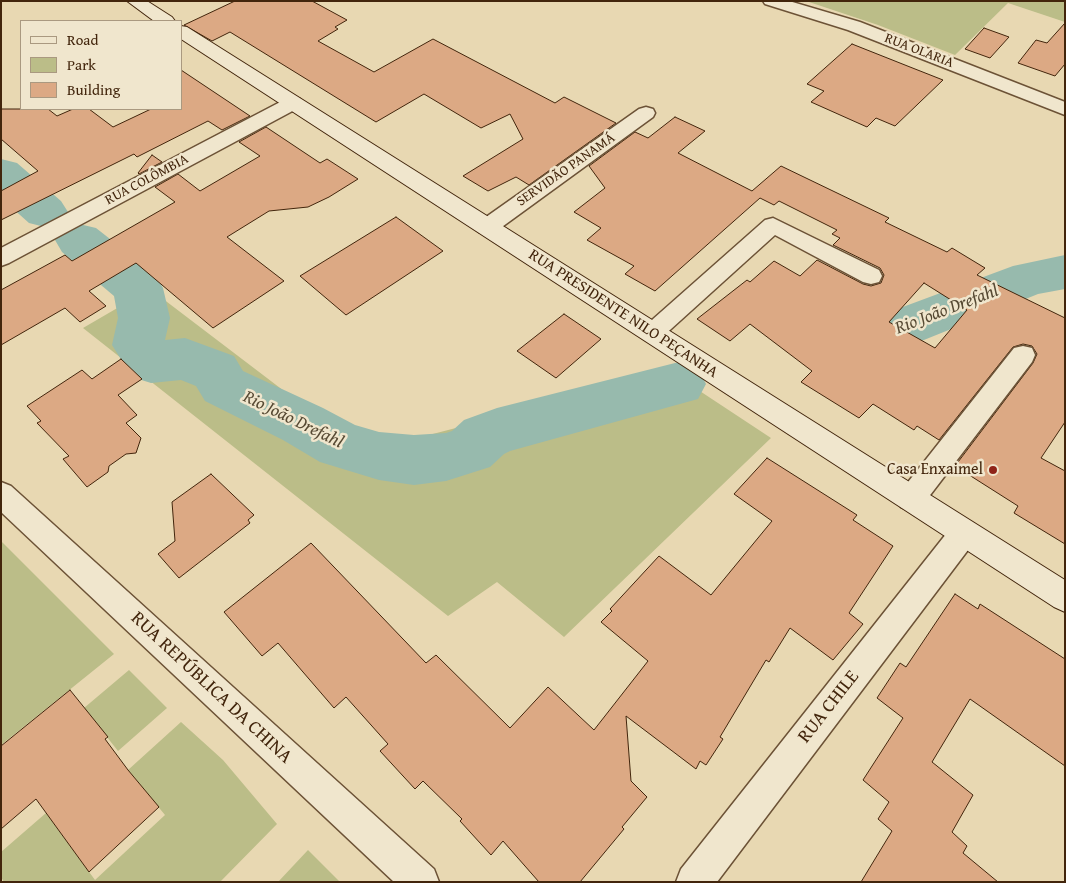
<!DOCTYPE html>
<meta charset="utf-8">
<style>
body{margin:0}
#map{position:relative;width:1066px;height:883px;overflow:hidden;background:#e8d8b2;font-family:"Gentium Book Plus",serif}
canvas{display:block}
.frame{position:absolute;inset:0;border:2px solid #42250c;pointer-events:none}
.legend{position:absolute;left:20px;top:20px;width:162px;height:90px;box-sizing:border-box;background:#f0e6cd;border:1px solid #aa9980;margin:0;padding:6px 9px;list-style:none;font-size:15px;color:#42250c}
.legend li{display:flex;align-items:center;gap:10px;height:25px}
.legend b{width:25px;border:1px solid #aa9980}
</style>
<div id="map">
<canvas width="1066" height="883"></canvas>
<div class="frame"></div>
<ul class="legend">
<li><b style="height:6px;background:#f0e6cd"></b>Road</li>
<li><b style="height:14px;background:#bbbd88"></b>Park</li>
<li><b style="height:14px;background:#dca984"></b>Building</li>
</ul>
</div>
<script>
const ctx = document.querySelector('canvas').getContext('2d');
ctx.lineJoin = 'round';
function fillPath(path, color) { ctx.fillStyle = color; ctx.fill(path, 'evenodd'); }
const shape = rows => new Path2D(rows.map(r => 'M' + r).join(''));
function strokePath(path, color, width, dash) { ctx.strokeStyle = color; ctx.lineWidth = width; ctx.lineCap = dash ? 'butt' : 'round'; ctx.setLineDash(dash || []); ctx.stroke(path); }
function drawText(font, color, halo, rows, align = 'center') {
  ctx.font = font + ' "Gentium Book Plus",serif'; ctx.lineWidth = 5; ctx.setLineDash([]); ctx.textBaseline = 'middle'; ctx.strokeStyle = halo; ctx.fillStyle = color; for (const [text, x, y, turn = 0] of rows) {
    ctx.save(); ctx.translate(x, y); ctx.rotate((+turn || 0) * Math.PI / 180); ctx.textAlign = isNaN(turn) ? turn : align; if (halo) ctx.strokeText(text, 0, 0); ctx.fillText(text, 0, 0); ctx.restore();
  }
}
const green = shape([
 [806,1,1065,1,1065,22,1008,3,955,55,878,25],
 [150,289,334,429,349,436,368,442,384,444,402,442,671,372,771,438,564,637,497,582,448,616,83,328],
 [1,541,114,654,1,745],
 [129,670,167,708,118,751,84,708],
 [181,722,223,760,277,824,220,882,4,882,1,877,1,852,46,813,95,880,165,815,128,770],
 [308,850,340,882,278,882]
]);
const river = shape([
 [1,159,17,163,61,201,68,212,61,223,45,227,29,223,1,198,1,159],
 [79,224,96,228,156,275,163,288,170,318,165,340,185,338,234,356,243,371,323,408,355,425,379,432,414,435,446,433,452,431,464,420,497,408,679,362,698,369,706,384,698,399,510,451,504,454,490,467,446,481,414,485,379,480,320,462,283,440,205,401,196,386,181,380,151,383,132,377,112,345,118,318,114,296,62,252,55,240,62,228,79,224],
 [1065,255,1065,289,1038,294,909,346,829,365,810,359,803,345,810,331,829,325,884,314,1013,266,1065,255]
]);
const building = shape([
 [235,1,312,1,347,20,335,27,338,29,318,41,374,72,433,39,555,103,564,97,616,123,529,185,516,177,488,191,463,176,523,139,510,114,481,128,424,94,376,122,230,32,212,41,184,25,235,1],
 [1065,23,1065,64,1055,76,1018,63,1036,40,1047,43,1065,23],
 [984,28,1009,37,990,58,965,49,984,28],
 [852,44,910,67,943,80,895,126,876,118,867,127,811,102,824,91,807,84,852,44],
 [181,70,250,116,222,130,208,121,137,157,134,154,1,220,1,191,38,171,1,139,1,109,48,109,57,116,73,109,89,109,113,127,151,109,181,109,181,70],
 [675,117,705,131,678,153,752,191,781,166,889,218,885,222,947,252,952,248,985,268,977,275,1065,318,1065,422,1041,458,1065,471,1065,544,1014,513,1018,506,955,466,1033,363,1037,354,1032,346,1023,344,1013,347,939,440,917,426,914,430,873,404,859,418,801,382,812,371,750,324,730,341,697,319,747,280,750,282,774,261,800,276,817,260,863,284,871,286,881,283,884,275,880,268,833,245,840,238,832,234,837,230,779,201,774,205,760,198,655,291,625,274,634,266,587,240,601,228,574,212,605,188,589,166,635,132,648,138,675,117],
 [924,283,967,310,935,348,889,322,924,283],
 [266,127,320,163,327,159,358,179,329,197,308,207,269,211,227,237,284,281,213,328,136,263,89,291,106,306,80,322,65,308,1,345,1,290,65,255,72,261,175,202,155,187,178,174,200,191,260,156,239,142,266,127],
 [152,155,162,162,139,174,138,173,152,155],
 [396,217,443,251,346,315,300,276,396,217],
 [564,314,601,339,556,378,517,351,564,314],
 [121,359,142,379,118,395,137,415,126,423,141,438,136,453,126,454,109,466,108,472,87,487,63,459,69,456,37,423,41,421,27,406,82,370,92,379,121,359],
 [767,458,857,515,853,520,893,546,849,613,863,624,833,660,790,628,769,662,766,660,720,737,723,739,706,765,700,761,696,769,626,716,631,781,647,797,622,827,624,829,580,882,539,882,503,841,491,855,460,821,462,819,423,781,415,789,380,751,388,744,346,697,334,708,278,643,262,656,224,612,311,543,426,663,436,655,510,728,548,687,594,730,648,661,601,622,612,611,610,609,659,556,711,595,772,521,734,494,767,458],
 [211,474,254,515,248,520,250,523,179,578,158,554,175,541,172,502,211,474],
 [955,594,978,609,980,604,1065,659,1065,766,970,699,932,762,973,795,952,832,967,846,963,853,998,882,861,882,892,831,878,819,889,802,863,780,903,718,877,698,900,663,906,667,955,594],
 [70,690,108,737,105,739,128,770,159,807,89,872,36,799,1,829,1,746,70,690]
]);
const street = shape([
 [763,1,789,1,860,22,1065,102,1065,115,848,30,765,4,763,1],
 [293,97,300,99,302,103,300,107,9,263,1,266,1,248,286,99,293,97],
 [646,107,653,109,655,113,653,117,495,232,487,234,479,232,476,227,479,222,639,109,646,107],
 [773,218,879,270,882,276,879,282,871,284,863,282,775,235,660,339,652,342,644,339,640,333,644,327,765,220,773,218],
 [1023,346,1032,348,1035,355,1032,362,921,507,911,511,901,507,897,499,901,491,1014,348,1023,346],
 [1,482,11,486,434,869,439,882,394,882,1,512,1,482],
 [964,520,974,524,978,533,974,542,717,882,676,882,681,869,954,524,964,520]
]);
const secondary = shape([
 [127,1,147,1,172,17,175,21,154,21,127,1],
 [181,26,187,27,1065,580,1065,612,1054,607,181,39,181,26]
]);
const markers = [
 [993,470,5,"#8f2418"]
];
const farStreetnames = [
 ["RUA OLARIA",919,51,21],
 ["SERVIDÃO PANAMÁ",566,170,-35],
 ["RUA COLÔMBIA",147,180,-28]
];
const streetNames = [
 ["RUA PRESIDENTE NILO PEÇANHA",623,314,33]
];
const poiNames = [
 ["Casa Enxaimel",983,470]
];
const waterNames = [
 ["Rio João Drefahl",947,310,-21],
 ["Rio João Drefahl",293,420,26]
];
const nearStreetnames = [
 ["RUA REPÚBLICA DA CHINA",211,688,43],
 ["RUA CHILE",829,707,-52]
];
fillPath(green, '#bbbd88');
fillPath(river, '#97baad');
fillPath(building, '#dca984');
strokePath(building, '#42250c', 1);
strokePath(street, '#6c5236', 3);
strokePath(secondary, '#42250c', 2);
fillPath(street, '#f0e6cd');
fillPath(secondary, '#f0e6cd');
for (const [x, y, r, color] of markers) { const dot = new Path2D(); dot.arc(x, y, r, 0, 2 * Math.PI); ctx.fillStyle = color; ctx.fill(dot); strokePath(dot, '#f0e6cd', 2); }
drawText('14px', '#42250c', '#f0e6cd', farStreetnames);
drawText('16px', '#42250c', '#f0e6cd', streetNames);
drawText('16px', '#42250c', '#f0e6cd', poiNames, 'right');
drawText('italic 18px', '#574a34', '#f0e6cd', waterNames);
drawText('19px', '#42250c', '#f0e6cd', nearStreetnames);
</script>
